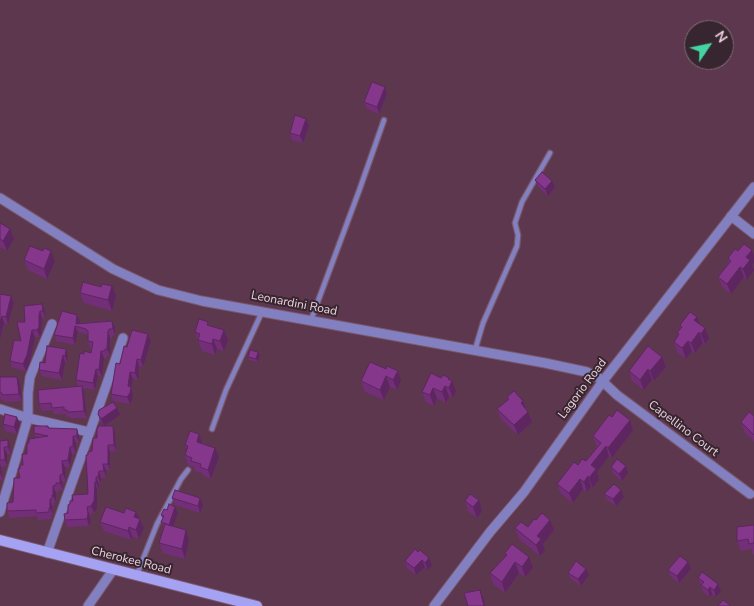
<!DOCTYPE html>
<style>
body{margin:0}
#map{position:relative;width:754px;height:606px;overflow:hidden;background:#5d374d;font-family:"Nunito Sans",sans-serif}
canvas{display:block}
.north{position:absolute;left:684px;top:20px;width:50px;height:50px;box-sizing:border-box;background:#37252f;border:1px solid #7f6a75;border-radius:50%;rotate:56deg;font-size:14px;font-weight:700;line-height:20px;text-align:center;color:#ead1de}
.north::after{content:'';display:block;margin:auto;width:18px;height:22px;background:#43d4a0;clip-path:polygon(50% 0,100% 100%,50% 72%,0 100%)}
</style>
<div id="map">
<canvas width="754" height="606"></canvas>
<div class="north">N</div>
</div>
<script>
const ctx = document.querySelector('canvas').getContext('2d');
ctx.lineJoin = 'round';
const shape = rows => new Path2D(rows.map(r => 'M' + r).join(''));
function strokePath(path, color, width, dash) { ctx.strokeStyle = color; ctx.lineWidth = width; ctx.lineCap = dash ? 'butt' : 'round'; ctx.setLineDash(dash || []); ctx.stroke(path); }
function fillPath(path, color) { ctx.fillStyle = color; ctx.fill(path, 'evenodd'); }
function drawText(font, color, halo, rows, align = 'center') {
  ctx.font = font + ' "Nunito Sans",sans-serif'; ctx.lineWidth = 4; ctx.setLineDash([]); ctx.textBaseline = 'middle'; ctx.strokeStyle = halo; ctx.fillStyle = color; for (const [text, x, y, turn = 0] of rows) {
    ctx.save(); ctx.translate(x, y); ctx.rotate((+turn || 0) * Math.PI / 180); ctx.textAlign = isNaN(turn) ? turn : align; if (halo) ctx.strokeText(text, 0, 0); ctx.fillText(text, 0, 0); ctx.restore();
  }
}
const lane = shape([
 [311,320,359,191,384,120],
 [475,350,483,323,517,246,518,235,515,223,522,202,550,153],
 [212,429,226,390,262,312],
 [137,574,157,524,181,479,188,470]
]);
const street = shape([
 [0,198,113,269,158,290,202,301,545,363,587,372,599,378,617,395,750,494],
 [731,216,754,234],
 [0,409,28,418,89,432],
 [0,512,28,418,28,393,30,377,52,324],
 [47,553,123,338],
 [88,606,113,570],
 [434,606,490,532,524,492,603,381,754,187]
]);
const secondary = shape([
 [0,540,257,606]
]);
const wall = shape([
 [385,87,387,94,379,114,367,109,364,102],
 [306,119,309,126,303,143,292,140,290,133],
 [535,180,555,187,548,196,538,187],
 [0,223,10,229,14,239,7,251,0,247],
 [752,250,754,257,754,263,752,265,754,270,747,280,744,277,731,294,722,287,718,277,729,262,728,258,738,251],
 [24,260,55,261,47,279,28,270],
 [80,293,116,296,112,311,84,303],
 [0,294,11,296,14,303,8,324,4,323,0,339],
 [42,304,45,311,45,318,42,318,41,334,40,337,35,337,30,362,26,371,12,368,10,361,21,341,25,322],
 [77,315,80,322,79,323,112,321,115,328,115,335,112,336,112,338,110,338,110,356,107,355,107,358,104,358,102,377,98,376,95,390,83,388,84,392,87,418,70,418,69,416,66,417,66,414,54,414,53,410,42,411,39,404,78,386,76,380,84,354,91,353,92,348,90,348,88,341,88,335,78,332,75,345,56,341,54,335],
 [700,324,709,339,705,344,703,343,695,353,692,351,686,359,677,352,674,342,678,336,677,333,681,328,680,325],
 [209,326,224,330,228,340,224,351,217,349,215,355,202,351,195,332],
 [151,341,143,367,139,366,138,380,133,379,131,388,133,394,132,400,130,404,113,401,111,394,127,347],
 [47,346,68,356,67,362,65,362,62,380,42,376,39,370,45,363],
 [258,352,260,355,258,362,249,360,248,357],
 [662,357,666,367,654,381,652,379,644,390,632,381,629,371],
 [370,362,401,381,397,390,390,387,384,400,365,392,361,381],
 [0,377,17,377,20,384,22,401,4,402,4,400,1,400,0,396],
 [441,378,449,380,456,391,453,398,449,396,446,403,437,398,434,406,426,402,422,392],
 [507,397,523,401,532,422,518,435,501,419,497,409,508,400],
 [117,408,120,415,104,426,100,421,98,414],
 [754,416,754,443,753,440,745,433,741,422],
 [612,417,630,420,633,430,612,458,609,456,597,472,599,479,593,488,591,486,587,492,583,489,573,503,561,494,557,484,578,465,586,461,597,447,593,436],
 [3,424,20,424,17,434,5,431],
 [48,426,49,428,79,436,79,443,76,443,76,453,72,454,70,467,65,467,66,481,62,482,63,490,59,490,59,492,56,493,56,502,54,502,54,506,52,506,53,515,51,515,51,519,38,520,37,516,10,518,7,511,13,502,20,478,20,469,23,465,27,454,29,443,36,438,34,433],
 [113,426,115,433,116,451,110,452,110,470,106,470,106,477,101,478,101,484,99,484,99,489,97,489,97,508,94,513,90,514,91,521,89,526,67,527,65,520,68,513,70,504,73,501,88,494,88,455,92,451,97,438,98,428],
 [0,441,10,447,11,454,7,454,7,466,1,467,3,480,0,480],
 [202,443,219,457,211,479,204,476,202,473,195,471,193,466,188,465,185,455,187,449,185,445],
 [611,467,628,473,622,481,613,474],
 [604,494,624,497,616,506,607,500],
 [172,498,203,505,200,513,175,505],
 [465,501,482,511,477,518,468,511],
 [175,507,178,513,173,526,189,540,185,559,163,553,159,543,164,528,161,522,163,519,161,515,167,510],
 [136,512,144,528,139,539,132,536,131,540,104,531,100,522,124,513],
 [536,520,550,520,554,530,543,544,545,550,540,556,519,539,515,528,528,527],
 [754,525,754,554,753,554,751,549,741,551,737,541],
 [415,549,432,565,428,570,425,567,416,575,407,568,405,561],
 [505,553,533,568,525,577,519,573,505,593,493,584,490,573,506,556],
 [688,562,691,569,679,583,671,577,668,570],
 [568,573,589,575,581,586,571,579],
 [698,578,718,584,721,591,716,597,712,594,710,597,703,592]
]);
const shadedWall = shape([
 [385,87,387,94,379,114,377,107],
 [306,119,309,126,303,143,300,136],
 [552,181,555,187,548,196,545,189],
 [10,229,14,239,7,251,3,241],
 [752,250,754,257,754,263,752,265,754,270,747,280,743,269,746,257],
 [51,251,55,261,47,279,44,269],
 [740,267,744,277,731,294,727,284],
 [112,286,116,296,112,311,108,300],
 [11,296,14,303,8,324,6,317],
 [42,304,45,311,45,318,43,311],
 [40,311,42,318,41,334,40,337,37,330],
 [77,315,80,322,79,327,76,324],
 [2,316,4,323,0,339,0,322],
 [697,317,701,327,694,320],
 [112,321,115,328,115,335,113,329],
 [75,326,78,332,75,345,73,338],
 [705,328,709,339,705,344,701,334],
 [32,330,35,337,30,362,26,371,23,364],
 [224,330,228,340,224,351,220,341],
 [108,331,110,338,110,356,107,349],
 [699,332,703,343,695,353,691,343],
 [148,334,151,341,143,367,141,360],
 [213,339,217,349,215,355,212,344],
 [688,341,692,351,686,359,682,348],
 [66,349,68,356,67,362,65,356],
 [101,351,104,358,102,377,99,370],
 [258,352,260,355,258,362,256,359],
 [63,355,65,362,62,380,59,373],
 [662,357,666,367,654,381,650,371],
 [137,359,139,366,138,380,135,373],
 [96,369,98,376,95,390,93,383],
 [648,369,652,379,644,390,640,380],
 [398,371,401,381,397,390,393,380],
 [130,372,133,379,131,388,133,394,132,400,130,404,127,397],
 [386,376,390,387,384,400,380,390],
 [17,377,20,384,22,401,19,394],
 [449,378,451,384,452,381,456,391,453,398,449,388,448,379],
 [82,386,84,392,87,418,84,411],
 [445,386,449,396,446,403,442,392],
 [433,388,437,398,434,406,430,395],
 [523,401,527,411,521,403],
 [117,408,120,415,104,426,101,419],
 [528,412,532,422,518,435,514,425],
 [17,417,20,424,17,434,14,427],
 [630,420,633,430,612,458,608,448],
 [113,426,115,433,116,451,114,445],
 [77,429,79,436,79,443,77,436],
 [199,434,202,443,197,442],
 [73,436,76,443,76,453,73,446],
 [8,440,10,447,11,454,8,447],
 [108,445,110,452,110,470,108,464],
 [606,446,609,456,597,472,599,479,593,488,589,478,591,465],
 [4,447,7,454,7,466,5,460],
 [70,447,72,454,70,467,68,460],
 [215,448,219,457,211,479,208,470],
 [62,461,65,467,66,481,63,474],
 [0,463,1,467,3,480,0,473],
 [103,464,106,470,106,477,104,471],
 [626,466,628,473,622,481,619,474],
 [99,471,101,478,101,484,98,477],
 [60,475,62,482,63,490,60,483],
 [588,476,591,486,587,492,584,482],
 [96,477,99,484,99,489,96,482],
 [580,479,583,489,573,503,569,493],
 [95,482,97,489,97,508,94,513,91,506],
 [53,486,56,493,56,502,53,496],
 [621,490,624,497,616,506,613,499],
 [200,498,203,505,200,513,198,506],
 [50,499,52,506,53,515,50,508],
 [479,500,482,511,477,518,473,507],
 [87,507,91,521,89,526,87,519],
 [175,507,178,513,171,532,169,525],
 [136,512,144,528,139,539,136,530,134,517],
 [550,520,554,530,543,544,545,550,540,556,536,545,537,536],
 [129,527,132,536,131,540,128,531],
 [186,530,189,540,185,559,182,549],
 [529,557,533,568,525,577,522,567],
 [429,558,432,565,428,570,425,563],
 [422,560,425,567,416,575,414,568],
 [515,562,519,573,505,593,502,582],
 [688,562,691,569,679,583,677,576],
 [586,569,589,575,581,586,578,579],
 [718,584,721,591,716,597,714,590],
 [710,587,712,594,710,597,708,590],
 [480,590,484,600,485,606,484,606]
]);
const building = shape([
 [372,82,385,87,377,107,364,102,372,82],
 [295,115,306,119,300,136,290,133,295,115],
 [542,172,552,181,545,189,535,180,542,172],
 [0,223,10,229,3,241,0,239,0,223],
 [744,244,752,250,746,257,750,260,743,269,740,267,727,284,718,277,731,261,728,258,735,249,738,251,744,244],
 [30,246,43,251,44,248,51,251,44,269,24,260,30,246],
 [83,282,101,287,102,284,112,286,108,300,80,293,83,282],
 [0,294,11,296,6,317,2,316,0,322,0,294],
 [42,304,43,311,40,311,39,315,39,327,37,330,32,330,27,355,23,364,10,361,14,340,21,341,17,322,25,322,24,306,42,304],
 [62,311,77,315,76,324,112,321,113,329,109,329,109,331,108,331,107,349,105,349,105,351,101,351,99,370,96,369,93,383,76,380,80,353,84,354,84,351,91,353,93,342,88,341,88,331,86,329,75,326,73,338,54,335,62,311],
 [690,312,697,317,694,320,705,328,701,334,699,332,691,343,688,341,682,348,674,342,679,334,677,333,682,327,680,325,690,312],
 [199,319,208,322,207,325,224,330,220,341,213,339,212,344,198,340,200,334,195,332,199,319],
 [132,330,148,334,141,360,137,359,135,373,130,372,128,386,131,387,130,393,127,397,111,394,116,363,120,364,124,346,127,347,132,330],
 [47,346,66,349,65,356,63,355,59,373,39,370,40,362,45,363,47,346],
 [648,346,662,357,650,371,648,369,640,380,629,371,648,346],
 [250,350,258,352,256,359,248,357,250,350],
 [370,362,386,369,387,366,398,371,393,380,386,376,380,390,361,381,370,362],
 [431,373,441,378,443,375,449,378,448,379,452,381,449,388,445,386,442,392,433,388,430,395,422,392,431,373],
 [0,377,17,377,19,394,2,395,2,393,0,393,0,377],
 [82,386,84,411,67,412,67,410,64,410,64,407,52,408,51,403,39,404,38,390,82,386],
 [514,391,523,401,521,403,528,412,514,425,497,409,509,399,507,397,514,391],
 [113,402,117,408,101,419,98,414,99,410,113,402],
 [617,410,630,420,608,448,606,446,591,465,596,469,589,478,588,476,584,482,580,479,569,493,557,484,574,462,578,465,582,459,586,461,601,443,593,436,609,415,612,417,617,410],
 [749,412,754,416,754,435,741,422,749,412],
 [5,414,17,417,14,427,3,424,5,414],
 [34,426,48,426,48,428,77,429,77,436,73,436,73,446,70,447,68,460,62,461,63,474,60,475,60,483,56,483,56,485,53,486,53,496,52,495,52,499,50,499,50,508,49,508,49,512,36,513,36,510,7,511,7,503,13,502,14,478,20,478,18,469,20,469,20,465,23,465,22,454,27,454,27,443,29,443,29,439,48,436,34,433,34,426],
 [98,426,113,426,114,445,108,445,108,464,103,464,104,471,99,471,98,477,96,477,96,482,95,482,94,501,91,506,87,507,88,514,87,519,65,520,64,514,68,513,68,505,70,504,70,501,73,501,72,495,88,494,86,455,88,455,88,452,92,451,93,438,97,438,97,428,98,428,98,426],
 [190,431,199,434,197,442,215,448,208,470,200,467,201,464,191,461,192,458,185,455,188,446,185,445,190,431],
 [8,440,8,447,4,447,5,460,0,460,0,441,8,440],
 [617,459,626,466,619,474,611,467,617,459],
 [614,484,621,490,613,499,604,494,614,484],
 [175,490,200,498,198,506,172,498,175,490],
 [470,494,479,500,473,507,465,501,470,494],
 [169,504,175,507,169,525,161,522,164,516,161,515,164,509,167,510,169,504],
 [106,507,124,513,126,508,136,512,134,517,140,519,136,530,129,527,128,531,100,522,106,507],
 [542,513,550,520,537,536,541,539,536,545,515,528,521,522,528,527,534,519,536,520,542,513],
 [165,524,186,530,182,549,159,543,165,524],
 [754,525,754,543,749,544,748,539,737,541,737,527,754,525],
 [512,544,529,557,522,567,515,562,502,582,490,573,507,555,505,553,512,544],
 [415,549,418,552,420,550,429,558,425,563,422,560,414,568,405,561,415,549],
 [680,556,688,562,677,576,668,570,680,556],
 [576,561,586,569,578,579,568,573,576,561],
 [702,572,718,584,714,590,710,587,708,590,701,585,704,582,698,578,702,572],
 [480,590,484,606,468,606,464,593,480,590],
 [723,600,731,606,718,606,723,600]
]);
const streetNames = [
 ["Leonardini Road",294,304,11],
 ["Lagorio Road",583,389,-53],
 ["Capellino Court",683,429,37],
 ["Cherokee Road",131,561,14]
];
strokePath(lane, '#79566a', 7);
strokePath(street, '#79566a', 11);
strokePath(secondary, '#79566a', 12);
strokePath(lane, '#8280c0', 4.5);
strokePath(street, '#8280c0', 9);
strokePath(secondary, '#a5a2f3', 10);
fillPath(wall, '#722f78');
fillPath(shadedWall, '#5d2661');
fillPath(building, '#85378b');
strokePath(building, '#5d2661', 1);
drawText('12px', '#ead1de', '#37252f', streetNames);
</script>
